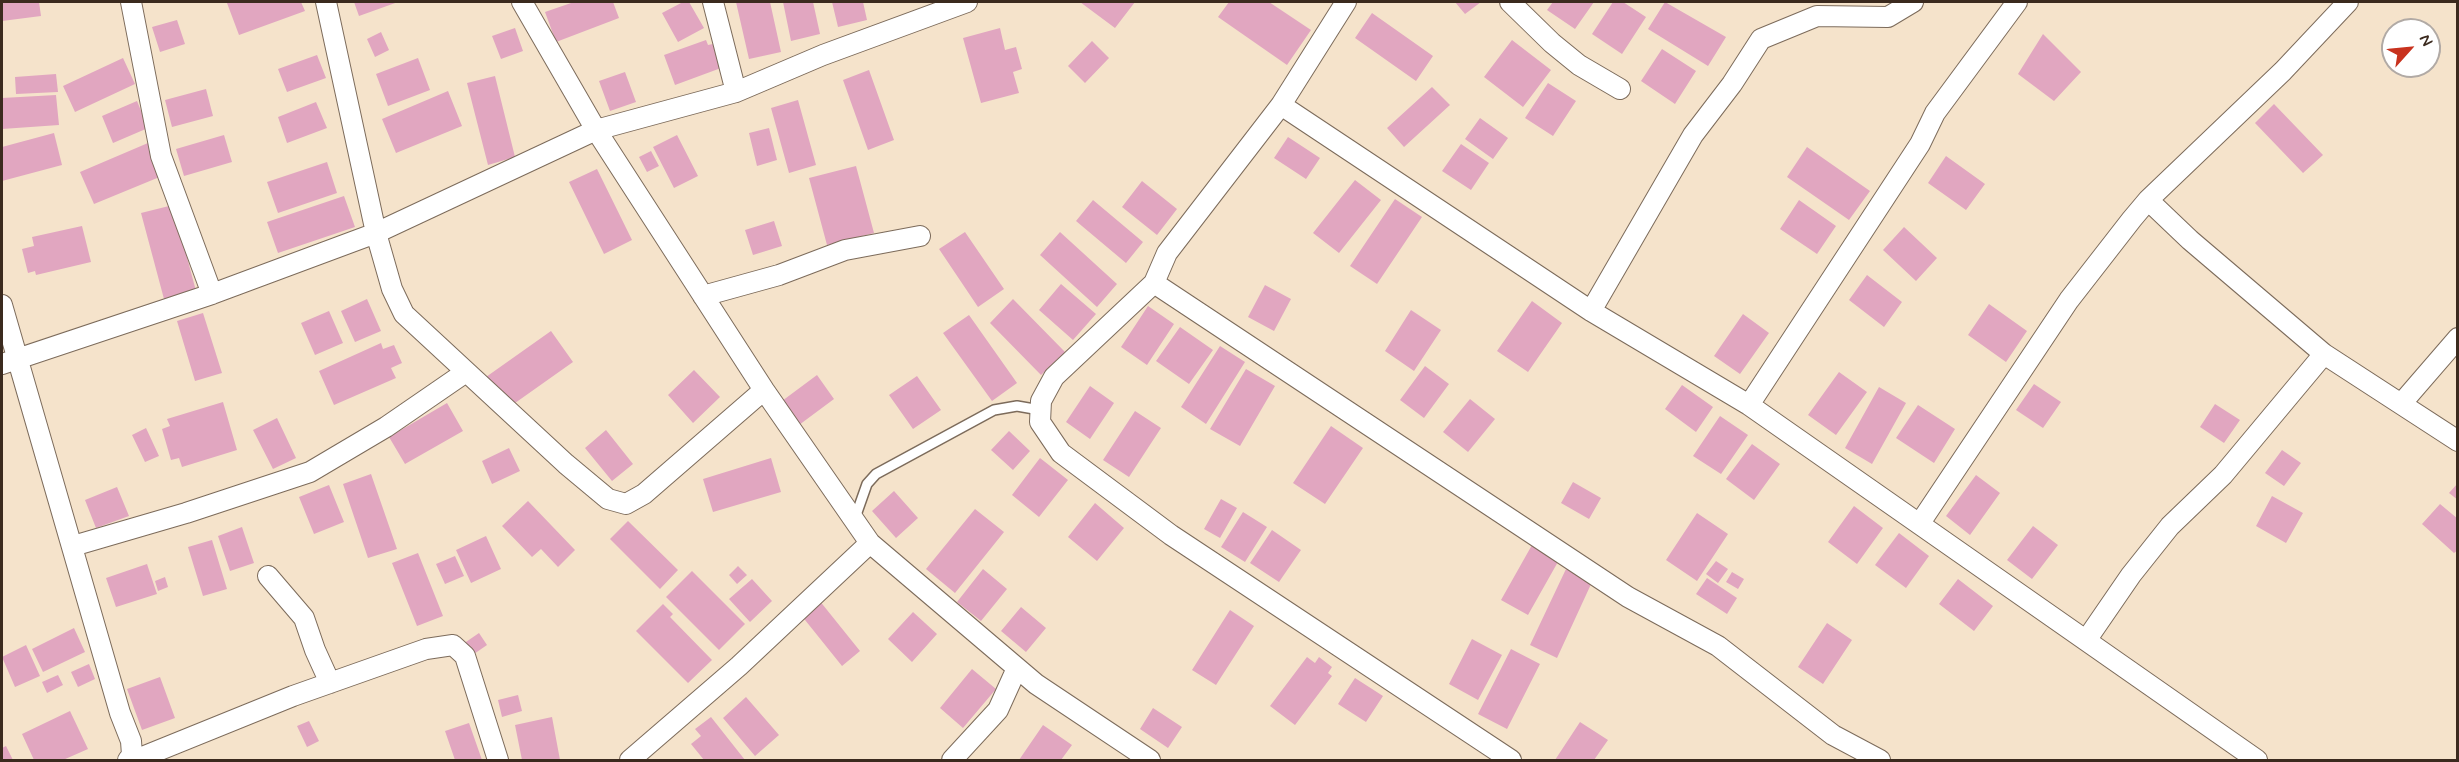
<!DOCTYPE html>
<style>
body{margin:0}
#map{position:relative;width:2459px;height:762px;overflow:hidden;background:#f5e3cb;font-family:Mynerve,sans-serif}
canvas{display:block}
.frame{position:absolute;inset:0;border:3px solid #3b2a1e;pointer-events:none}
.north{position:absolute;left:2381px;top:18px;width:60px;height:60px;box-sizing:border-box;background:#fff;border:2px solid #b1aaa5;border-radius:50%;rotate:63deg;font-size:16px;font-weight:700;line-height:24px;text-align:center;color:#3b2a1e}
.north::after{content:'';display:block;margin:auto;width:21px;height:27px;background:#c8321e;clip-path:polygon(50% 0,100% 100%,50% 72%,0 100%)}
</style>
<div id="map">
<canvas width="2459" height="762"></canvas>
<div class="frame"></div>
<div class="north">N</div>
</div>
<script>
const ctx = document.querySelector('canvas').getContext('2d');
ctx.lineJoin = 'round';
function fillPath(path, color) { ctx.fillStyle = color; ctx.fill(path, 'evenodd'); }
const shape = rows => new Path2D(rows.map(r => 'M' + r).join(''));
function strokePath(path, color, width, dash) { ctx.strokeStyle = color; ctx.lineWidth = width; ctx.lineCap = dash ? 'butt' : 'round'; ctx.setLineDash(dash || []); ctx.stroke(path); }
const building = shape([
 [2,2,39,2,41,16,2,21],
 [232,2,301,2,305,11,239,35,227,3],
 [354,2,398,2,359,16],
 [574,2,613,2,619,18,556,42,545,12],
 [683,2,689,2,704,28,678,42,662,13],
 [736,2,770,2,781,52,749,59],
 [783,2,813,2,820,34,791,41],
 [832,2,863,2,867,20,838,27],
 [1080,2,1135,2,1115,28],
 [1229,2,1269,2,1311,30,1287,65,1218,17],
 [1455,2,1481,2,1465,14],
 [1553,2,1594,2,1575,29,1547,10],
 [1613,2,1623,2,1646,17,1622,54,1592,34],
 [1665,2,1726,37,1708,66,1648,29],
 [1372,13,1433,56,1416,81,1355,38],
 [177,20,185,44,160,52,152,27],
 [515,28,523,51,501,59,492,36],
 [1000,28,1005,50,1016,47,1022,69,1013,72,1019,93,981,103,963,38],
 [381,32,389,50,375,57,367,39],
 [2043,34,2081,72,2054,101,2018,74],
 [706,40,708,45,713,44,721,68,675,85,664,55],
 [1512,40,1551,70,1523,107,1484,77],
 [1092,41,1109,58,1085,83,1068,66],
 [1662,49,1696,71,1675,104,1641,81],
 [317,55,326,78,287,92,278,69],
 [123,58,135,84,75,112,63,86],
 [418,58,430,90,388,106,376,74],
 [869,70,894,140,868,150,843,80],
 [625,72,636,102,610,111,599,81],
 [56,74,58,92,16,94,15,77],
 [495,76,515,157,488,165,467,83],
 [1548,83,1576,101,1553,136,1525,118],
 [1432,87,1450,105,1404,147,1387,128],
 [206,89,213,116,172,127,165,100],
 [448,91,462,126,396,153,382,119],
 [56,95,59,125,2,129,2,98],
 [798,100,816,165,789,173,771,108],
 [137,101,148,128,113,143,102,116],
 [316,102,327,128,287,143,278,117],
 [2274,104,2323,155,2303,173,2255,123],
 [1480,118,1508,138,1493,159,1465,139],
 [769,128,777,160,757,166,749,133],
 [54,133,62,165,2,181,2,147],
 [224,135,232,162,184,176,176,149],
 [677,135,698,176,674,188,653,147],
 [1288,137,1320,158,1306,179,1274,158],
 [148,143,162,176,94,204,80,172],
 [1461,144,1489,163,1471,190,1442,171],
 [1807,147,1870,191,1849,220,1787,177],
 [651,151,659,166,647,172,639,157],
 [1946,156,1985,184,1966,210,1928,183],
 [327,162,337,193,278,213,267,182],
 [856,166,874,233,827,245,809,178],
 [597,169,632,240,604,254,569,182],
 [1355,180,1381,200,1339,253,1313,233],
 [1142,181,1177,209,1157,235,1122,207],
 [344,196,355,227,278,253,267,222],
 [1395,199,1422,217,1377,284,1350,266],
 [1093,200,1143,242,1126,263,1076,221],
 [1799,200,1836,226,1817,254,1780,229],
 [173,205,196,291,164,299,141,213],
 [774,221,782,246,753,255,745,230],
 [82,226,91,262,36,275,35,271,28,273,22,249,34,246,32,237],
 [1904,227,1937,258,1916,281,1883,250],
 [965,232,1004,289,978,307,939,249],
 [1060,232,1117,284,1097,307,1040,255],
 [1867,275,1902,302,1884,327,1849,300],
 [1061,284,1096,314,1073,340,1039,310],
 [1265,285,1291,299,1274,331,1248,317],
 [367,299,381,331,355,342,341,311],
 [1013,299,1065,352,1041,375,990,323],
 [1532,301,1562,323,1528,372,1497,351],
 [1989,304,2027,331,2006,362,1968,335],
 [1148,306,1174,324,1147,365,1121,347],
 [1411,310,1441,330,1414,371,1385,351],
 [329,311,343,343,315,355,301,323],
 [203,313,222,373,195,381,177,321],
 [1743,314,1769,333,1740,374,1714,356],
 [969,315,1017,383,992,401,943,333],
 [1180,327,1213,350,1189,384,1156,361],
 [551,331,573,362,508,408,486,377],
 [381,343,383,349,394,345,402,363,391,368,396,378,334,405,319,371],
 [1220,346,1245,362,1206,424,1181,407],
 [1425,366,1449,384,1424,418,1400,400],
 [1246,369,1275,386,1240,446,1210,429],
 [694,370,720,397,693,423,668,395],
 [1839,372,1867,392,1836,435,1808,415],
 [817,375,834,399,799,425,782,401],
 [917,376,941,410,913,429,889,395],
 [2034,384,2061,402,2043,428,2016,410],
 [1682,385,1713,407,1696,432,1665,409],
 [1090,386,1114,403,1090,439,1066,422],
 [1879,387,1906,403,1872,464,1845,448],
 [1470,399,1495,419,1468,452,1443,432],
 [223,402,237,450,182,467,179,458,171,460,162,429,170,426,167,419],
 [447,403,463,431,405,464,389,437],
 [2215,404,2240,420,2224,443,2200,427],
 [1918,405,1955,429,1934,463,1896,438],
 [1135,411,1161,428,1129,477,1103,460],
 [1720,416,1748,435,1721,474,1693,456],
 [277,418,296,458,273,469,253,430],
 [1331,426,1363,448,1325,504,1293,483],
 [146,428,159,456,145,462,132,435],
 [606,430,633,464,612,481,585,448],
 [1009,431,1030,451,1013,470,991,450],
 [1752,444,1780,464,1754,500,1726,479],
 [509,448,520,471,492,484,482,461],
 [2282,450,2301,463,2284,486,2265,473],
 [771,458,781,492,713,512,703,479],
 [1040,458,1068,480,1039,517,1012,495],
 [371,474,397,549,368,558,343,484],
 [1976,475,2000,493,1970,535,1946,516],
 [1573,482,1601,498,1589,519,1561,503],
 [2458,483,2458,500,2449,493],
 [329,485,344,522,314,534,299,497],
 [117,487,129,516,96,528,85,500],
 [894,491,918,518,896,538,872,511],
 [2272,496,2303,513,2286,543,2256,526],
 [1221,499,1237,508,1220,538,1204,529],
 [528,501,575,550,558,567,541,549,532,557,502,526],
 [1095,503,1124,528,1097,561,1068,537],
 [2440,504,2458,519,2458,550,2454,553,2422,524],
 [1854,506,1883,528,1857,564,1828,542],
 [975,509,1004,532,955,593,926,569],
 [1243,512,1267,527,1245,562,1221,547],
 [1697,513,1728,534,1697,581,1666,560],
 [628,521,678,570,660,589,610,539],
 [2033,526,2058,545,2032,579,2007,560],
 [242,527,254,563,230,571,218,536],
 [1272,530,1301,550,1279,582,1250,563],
 [1899,533,1929,556,1906,588,1875,565],
 [486,536,501,569,471,583,456,550],
 [212,540,227,589,203,596,188,547],
 [1532,545,1559,560,1528,615,1501,600],
 [418,553,443,616,417,626,392,563],
 [455,556,464,576,445,584,436,564],
 [1716,561,1728,569,1718,583,1706,574],
 [147,564,157,594,116,607,106,578],
 [738,566,747,575,737,584,729,575],
 [983,569,1007,589,981,621,957,602],
 [1566,569,1592,582,1557,658,1530,645],
 [692,571,745,624,719,650,666,597],
 [1732,572,1744,579,1738,589,1726,582],
 [165,577,168,587,158,591,155,581],
 [1707,578,1737,598,1727,614,1696,594],
 [752,579,772,601,750,622,729,599],
 [1958,579,1993,606,1974,631,1939,604],
 [819,600,860,651,842,666,801,615],
 [663,604,673,614,670,617,712,660,688,683,636,631],
 [1021,607,1046,628,1026,652,1001,631],
 [1230,610,1254,626,1216,685,1192,670],
 [913,612,937,634,912,662,888,639],
 [1827,623,1852,640,1823,684,1798,667],
 [74,628,85,652,43,672,32,649],
 [479,633,487,645,471,656,463,644],
 [1472,639,1502,655,1478,700,1449,684],
 [26,645,40,676,15,687,2,657],
 [1511,649,1540,664,1507,729,1478,714],
 [1307,657,1315,663,1319,657,1332,667,1328,673,1332,676,1295,725,1270,706],
 [89,664,95,679,78,687,71,672],
 [972,669,996,689,963,728,940,708],
 [58,675,63,685,47,693,42,682],
 [160,677,175,718,142,730,127,689],
 [1355,678,1383,696,1366,722,1338,704],
 [518,695,522,711,502,717,498,700],
 [746,697,779,735,755,756,723,718],
 [1153,708,1182,727,1168,748,1140,729],
 [70,711,88,749,63,760,34,760,22,734],
 [552,717,560,760,522,760,515,725],
 [711,717,745,760,704,760,691,744,701,736,695,729],
 [309,721,319,741,307,747,297,726],
 [1580,722,1608,740,1594,760,1555,760],
 [469,723,482,760,455,760,445,731],
 [1043,725,1072,745,1061,760,1019,760],
 [6,746,13,760,2,760,2,748]
]);
const lane = shape([
 [855,518,867,484,876,474,994,410,1017,406,1040,410]
]);
const street = shape([
 [131,2,161,156,212,294],
 [326,2,376,233,392,289,404,314,566,464,608,499,626,504,644,494,764,390],
 [522,2,596,130,764,390,870,543,1036,684,1150,760],
 [713,2,736,92],
 [1346,2,1281,105,1167,253,1154,283,1054,377,1041,401,1040,422,1061,453,1171,535,1511,760],
 [1510,2,1552,43,1579,65,1620,89],
 [1281,105,1591,311,1749,405,2257,760],
 [2148,200,2190,240,2324,354,2458,441],
 [1154,283,1628,597,1718,646,1833,735,1880,760],
 [703,296,779,275,845,250,920,236],
 [2,305,120,713,131,741,132,755,128,760],
 [1591,311,1693,135,1732,84,1761,39,1817,16,1888,17,1913,2],
 [2,364,212,294,376,233,596,130,736,92,823,55,967,2],
 [2401,404,2458,338],
 [1749,405,1920,144,1935,113,2017,2],
 [1920,523,2069,300,2132,219,2148,200,2283,71,2348,2],
 [73,546,186,513,310,472,386,427,466,372],
 [268,576,304,618,315,650,330,683],
 [2087,639,2131,575,2170,526,2223,475,2324,354],
 [135,760,293,696,426,649,453,645,465,656,498,760],
 [630,760,739,666,870,543],
 [952,760,998,710,1017,668]
]);
fillPath(building, '#e1a6c0');
strokePath(lane, '#7c6b5b', 12);
strokePath(street, '#7c6b5b', 22);
strokePath(lane, '#fff', 9);
strokePath(street, '#fff', 20);
</script>
